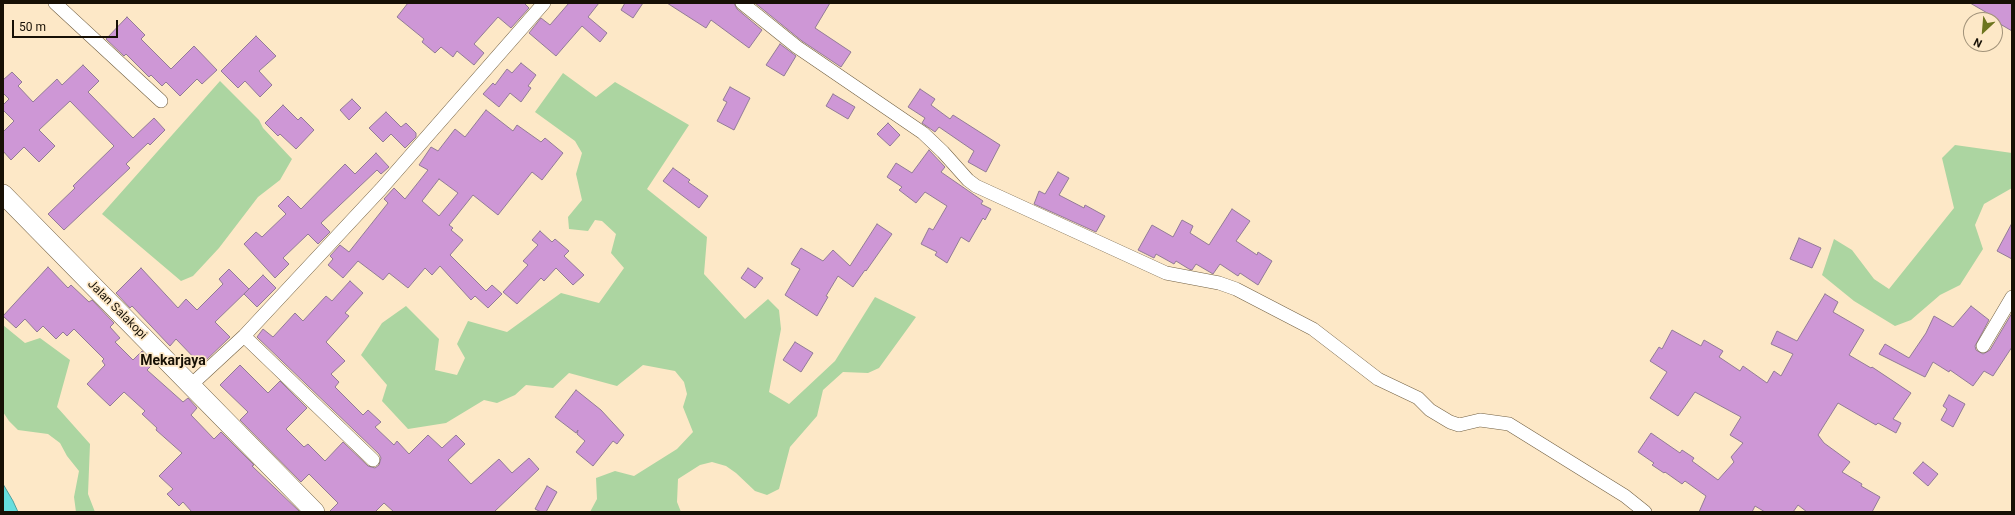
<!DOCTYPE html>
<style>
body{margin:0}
#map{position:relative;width:2015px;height:515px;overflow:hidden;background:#fde8c7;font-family:Roboto,sans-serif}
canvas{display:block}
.frame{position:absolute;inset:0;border:4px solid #171005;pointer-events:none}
.north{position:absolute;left:1963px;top:12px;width:40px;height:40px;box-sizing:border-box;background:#fde8c7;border:1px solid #a19279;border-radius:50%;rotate:206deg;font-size:11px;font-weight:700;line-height:16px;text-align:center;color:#171005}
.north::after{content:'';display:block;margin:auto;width:14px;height:18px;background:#6d751f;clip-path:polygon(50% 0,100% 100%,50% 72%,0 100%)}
.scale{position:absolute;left:12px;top:20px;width:106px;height:18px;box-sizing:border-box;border:2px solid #171005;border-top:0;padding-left:5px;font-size:12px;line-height:14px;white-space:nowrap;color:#171005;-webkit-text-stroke:3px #fde8c7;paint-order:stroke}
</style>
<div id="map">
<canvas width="2015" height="515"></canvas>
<div class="frame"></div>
<div class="north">N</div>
<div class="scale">50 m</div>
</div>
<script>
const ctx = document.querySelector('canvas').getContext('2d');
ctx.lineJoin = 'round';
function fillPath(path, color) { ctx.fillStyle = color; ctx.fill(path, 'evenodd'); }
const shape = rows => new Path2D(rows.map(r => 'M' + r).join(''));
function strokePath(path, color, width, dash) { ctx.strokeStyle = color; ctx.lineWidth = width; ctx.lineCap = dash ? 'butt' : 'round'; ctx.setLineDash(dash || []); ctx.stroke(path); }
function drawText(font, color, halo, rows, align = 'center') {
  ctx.font = font + ' Roboto,sans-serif'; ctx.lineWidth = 3.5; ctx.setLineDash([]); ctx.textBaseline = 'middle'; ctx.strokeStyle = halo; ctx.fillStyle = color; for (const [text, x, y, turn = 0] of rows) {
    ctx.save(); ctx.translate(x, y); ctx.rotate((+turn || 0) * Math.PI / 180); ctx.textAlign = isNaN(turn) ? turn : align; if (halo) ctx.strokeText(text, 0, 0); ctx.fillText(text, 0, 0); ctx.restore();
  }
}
const green = shape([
 [563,73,596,97,615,82,689,125,647,189,707,237,704,274,745,319,768,299,779,310,781,329,769,392,789,404,835,361,875,297,916,317,879,368,868,373,843,372,823,390,817,416,790,447,779,489,767,495,755,491,736,473,726,466,712,462,700,465,678,479,677,502,681,512,590,512,597,499,596,478,615,471,634,476,677,449,693,432,683,407,687,394,684,382,675,371,643,365,617,386,569,373,553,388,526,385,515,395,497,403,484,400,446,423,408,429,382,401,387,385,361,355,382,323,406,306,439,339,435,370,457,375,465,358,457,344,468,321,507,332,561,293,599,303,624,268,611,253,616,234,602,221,595,220,588,231,569,229,568,217,582,200,576,174,582,153,575,141,535,112],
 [220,81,259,120,263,128,292,159,280,180,258,197,219,248,193,276,181,281,102,214],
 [1955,145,2012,153,2012,188,1984,204,1975,225,1983,249,1960,285,1940,295,1911,320,1895,326,1854,301,1822,275,1834,239,1852,250,1874,279,1889,289,1954,208,1942,158],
 [3,325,25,343,40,338,70,360,57,407,90,444,88,494,95,512,76,512,74,497,79,471,67,456,60,443,48,434,18,430,9,421,3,412]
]);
const water = shape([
 [3,484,13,501,18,512,3,512,3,484]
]);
const building = shape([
 [408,3,524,3,529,8,511,28,498,17,474,44,484,53,474,65,457,51,453,57,441,47,435,53,422,42,424,39,397,17,408,3],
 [569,3,599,3,588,17,607,33,600,42,582,26,556,56,529,33,541,18,550,25,569,3],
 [625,3,643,3,633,18,621,10,625,3],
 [667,3,734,3,737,9,762,30,749,48,711,20,706,28,667,3],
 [755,3,830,3,815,28,851,52,841,67,802,41,755,3],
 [1970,3,2012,3,2012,31,1995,21,1996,18,1970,3],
 [127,17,145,35,141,39,171,69,194,46,217,70,202,84,197,79,180,96,166,82,162,86,151,75,149,77,126,54,124,56,106,39,127,17],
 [256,36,276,56,259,71,272,85,260,97,245,81,238,88,221,71,256,36],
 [780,44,796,56,784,76,766,65,780,44],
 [521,63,536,75,528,86,531,88,521,102,510,93,499,107,483,94,493,83,495,85,507,69,512,73,521,63],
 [83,65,99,81,88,92,133,138,154,118,165,130,150,145,148,143,126,164,130,168,64,230,48,214,75,188,73,186,114,146,70,101,39,130,55,146,39,162,24,147,11,160,3,151,3,132,14,121,3,110,3,105,9,99,3,93,3,80,12,72,22,82,18,86,33,102,57,79,62,85,83,65],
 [730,87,750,98,734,130,717,121,727,102,723,100,730,87],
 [920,89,935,99,931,105,950,119,953,115,1000,145,986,172,968,162,974,151,939,127,935,132,922,123,925,118,908,107,920,89],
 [833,94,855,107,848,119,826,106,833,94],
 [352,99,361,108,349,120,340,110,352,99],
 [283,105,298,120,301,117,314,130,296,149,280,134,278,136,265,123,283,105],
 [486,110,513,131,517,125,541,142,545,138,563,153,542,180,532,172,498,215,473,195,449,225,453,228,451,230,463,240,450,255,486,291,492,285,502,294,488,308,475,296,471,300,440,266,432,275,425,268,408,288,389,273,383,280,358,261,343,278,328,265,333,259,330,256,340,245,349,252,388,203,384,199,394,188,405,199,428,170,419,165,431,147,438,151,455,129,465,137,486,110],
 [439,179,458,193,439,216,422,201,439,179],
 [386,112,401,127,406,123,416,133,416,137,405,148,391,134,383,142,369,128,386,112],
 [888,123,900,135,890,146,877,134,888,123],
 [929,150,945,167,941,172,983,201,981,204,991,209,985,220,983,218,969,242,961,237,947,263,935,255,937,252,921,244,929,228,933,230,947,206,925,192,916,203,899,190,902,187,887,177,896,163,912,173,929,150],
 [376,153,389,167,381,174,377,170,321,223,330,232,318,244,308,234,283,258,289,264,275,278,244,244,256,232,262,237,286,214,278,206,288,196,301,209,345,164,355,174,376,153],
 [673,168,690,180,688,182,708,196,699,208,663,181,673,168],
 [1058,172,1069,178,1059,195,1084,208,1085,205,1105,216,1096,232,1034,204,1039,191,1045,194,1058,172],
 [1232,209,1250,221,1236,241,1257,255,1258,252,1272,261,1258,285,1240,273,1238,276,1220,264,1213,274,1196,264,1192,270,1189,269,1176,261,1174,264,1156,254,1154,258,1138,250,1152,225,1173,237,1182,220,1193,226,1190,233,1209,245,1232,209],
 [2012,223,2012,259,1997,251,2012,223],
 [877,224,892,234,866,271,865,270,853,287,838,276,826,296,828,297,817,316,785,295,800,269,791,264,801,248,823,261,833,250,850,266,877,224],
 [540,231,552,242,555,239,569,251,564,256,584,275,573,285,556,268,544,281,541,278,517,304,503,292,528,265,523,261,538,245,532,240,540,231],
 [1799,238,1821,248,1812,268,1790,259,1799,238],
 [48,267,68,288,71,285,89,302,92,300,114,323,110,327,120,338,115,342,133,360,142,351,154,363,147,370,183,402,188,398,197,408,191,415,214,439,221,432,254,465,252,466,300,512,192,512,183,502,179,506,167,494,173,489,159,476,182,453,156,430,157,428,142,414,145,411,124,392,110,406,87,384,105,365,102,361,104,359,74,329,67,336,63,332,56,339,43,326,37,332,25,319,16,328,3,316,48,267],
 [141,268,178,308,186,299,197,310,223,284,219,279,229,269,249,289,215,322,230,337,201,365,176,339,170,346,132,306,130,308,116,293,141,268],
 [748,268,763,278,755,288,741,278,748,268],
 [263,275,276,288,257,307,244,294,263,275],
 [350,281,363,293,345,313,349,316,326,342,345,361,331,374,339,382,335,387,363,415,368,410,381,422,375,427,394,445,397,441,409,454,428,435,442,448,456,435,465,444,448,460,471,484,499,459,512,473,529,458,539,469,494,512,394,512,384,503,375,512,329,512,338,503,309,474,301,482,240,420,248,412,220,385,240,365,268,393,280,381,307,408,286,429,304,447,308,444,325,461,343,442,368,466,375,468,379,465,381,458,379,454,257,337,263,329,273,337,295,313,303,321,326,296,332,301,350,281],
 [1825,294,1838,302,1833,312,1864,330,1849,355,1871,368,1872,367,1911,393,1893,419,1901,423,1896,433,1878,423,1876,425,1838,403,1818,435,1824,443,1850,462,1842,472,1862,484,1861,486,1880,497,1872,512,1807,512,1798,505,1793,512,1765,512,1755,506,1752,512,1699,512,1706,496,1685,481,1682,484,1665,472,1664,473,1652,465,1654,463,1638,452,1651,433,1680,453,1682,450,1694,458,1692,461,1718,480,1734,462,1731,457,1743,443,1730,435,1741,417,1695,392,1678,416,1650,398,1667,372,1650,361,1659,347,1662,349,1672,330,1701,346,1704,340,1723,351,1719,357,1740,371,1743,366,1767,383,1774,371,1781,376,1793,354,1771,344,1777,331,1797,341,1825,294],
 [1971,306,1989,320,1975,346,1976,350,1983,354,1990,350,2012,313,2012,347,1993,376,1984,371,1973,386,1950,370,1949,372,1933,362,1925,377,1879,354,1885,344,1909,358,1926,333,1934,316,1953,327,1971,306],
 [795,342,813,353,801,372,783,360,795,342],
 [576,390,601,410,624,435,617,444,613,441,593,466,576,452,585,441,577,434,578,430,576,433,555,417,576,390],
 [1949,395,1965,404,1953,427,1941,420,1947,409,1943,406,1949,395],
 [1923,462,1938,474,1928,486,1913,473,1923,462],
 [547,486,557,492,546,512,541,512,535,509,547,486]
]);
const street = shape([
 [55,3,161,101],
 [742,3,797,47,923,133,943,152,968,180,976,186,1166,273,1219,283,1236,289,1313,329,1378,379,1418,398,1430,410,1450,422,1459,425,1480,420,1509,424,1625,496,1645,512],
 [244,336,373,460],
 [1983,346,2012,297],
 [191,385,244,336,381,189,544,3]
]);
const secondary = shape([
 [3,194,315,512]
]);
const streetNames = [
 ["Jalan Salakopi",117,310,45]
];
const quarterNames = [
 ["Mekarjaya",173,361]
];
fillPath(green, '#acd5a1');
fillPath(water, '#66dede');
strokePath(water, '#4ea09d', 1);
fillPath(building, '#ce97d6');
strokePath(building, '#927b96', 1);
strokePath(street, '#726043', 14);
strokePath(secondary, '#726043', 20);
strokePath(street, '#fff', 13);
strokePath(secondary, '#fff', 19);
drawText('12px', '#171005', '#fde8c7', streetNames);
drawText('bold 14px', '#171005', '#fde8c7', quarterNames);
</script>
